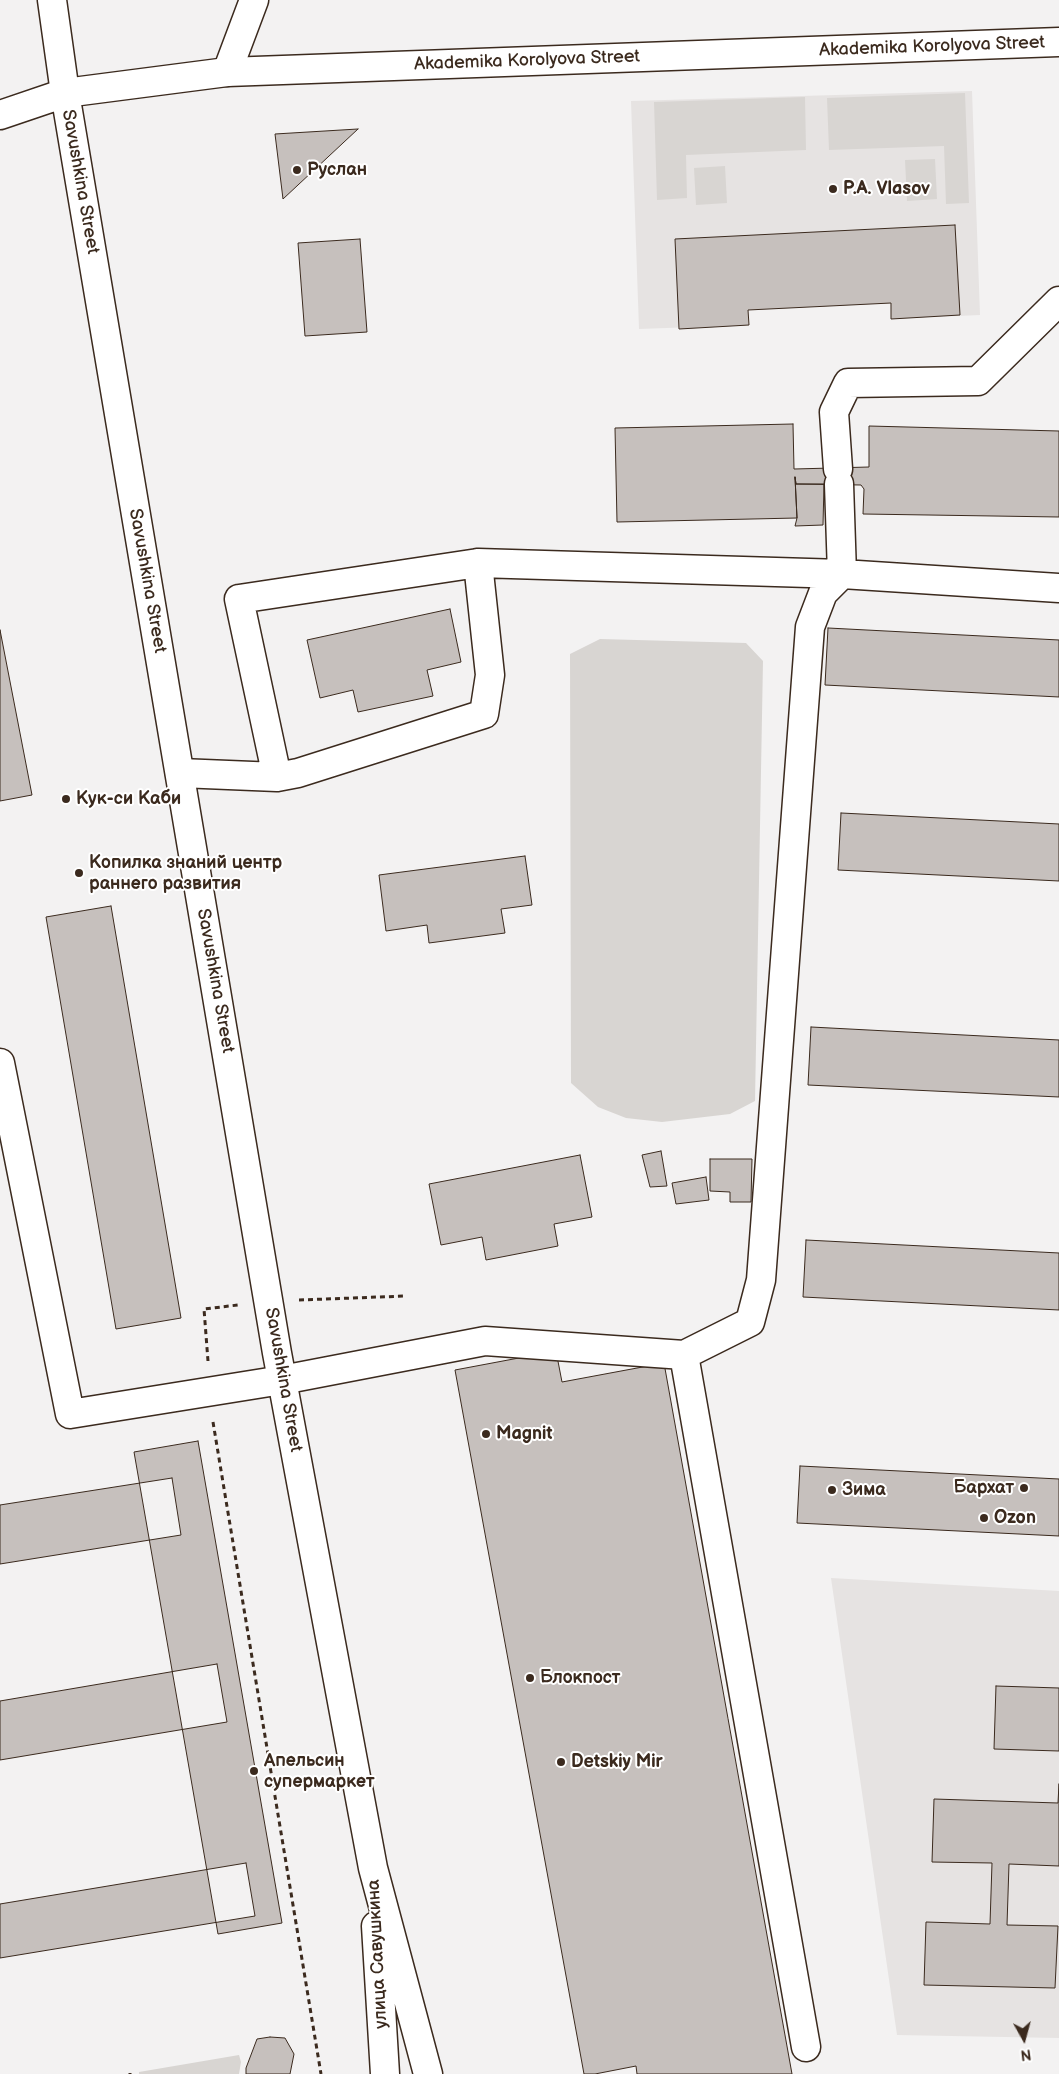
<!DOCTYPE html>
<meta charset="utf-8">
<style>
body{margin:0}
#map{position:relative;width:1059px;height:2074px;overflow:hidden;background:#f3f2f2;font-family:"Balsamiq Sans",sans-serif}
canvas{display:block}
.north{position:absolute;left:999px;top:2014px;width:50px;height:50px;-webkit-text-stroke:4px #fff;paint-order:stroke;rotate:173deg;font-size:14px;font-weight:700;line-height:20px;text-align:center;color:#3b2a1e}
.north::after{content:'';display:block;margin:auto;width:18px;height:22px;background:#3b2a1e;clip-path:polygon(50% 0,100% 100%,50% 72%,0 100%)}
</style>
<div id="map">
<canvas width="1059" height="2074"></canvas>
<div class="north">N</div>
</div>
<script>
const ctx = document.querySelector('canvas').getContext('2d');
ctx.lineJoin = 'round';
function fillPath(path, color) { ctx.fillStyle = color; ctx.fill(path, 'evenodd'); }
const shape = rows => new Path2D(rows.map(r => 'M' + r).join(''));
function strokePath(path, color, width, dash) { ctx.strokeStyle = color; ctx.lineWidth = width; ctx.lineCap = dash ? 'butt' : 'round'; ctx.setLineDash(dash || []); ctx.stroke(path); }
function drawText(font, color, halo, rows, align = 'center') {
  ctx.font = font + ' "Balsamiq Sans",sans-serif'; ctx.lineWidth = 4; ctx.setLineDash([]); ctx.textBaseline = 'middle'; ctx.strokeStyle = halo; ctx.fillStyle = color; for (const [text, x, y, turn = 0] of rows) {
    ctx.save(); ctx.translate(x, y); ctx.rotate((+turn || 0) * Math.PI / 180); ctx.textAlign = isNaN(turn) ? turn : align; if (halo) ctx.strokeText(text, 0, 0); ctx.fillText(text, 0, 0); ctx.restore();
  }
}
const built = shape([
 [972,91,980,315,891,319,890,303,748,310,749,325,639,329,631,101],
 [831,1578,1059,1591,1059,2038,897,2035]
]);
const green = shape([
 [965,93,969,203,946,204,944,146,829,150,827,98],
 [805,97,806,150,686,155,687,198,657,200,654,102],
 [935,159,937,199,907,201,905,160],
 [725,166,727,203,696,205,694,168],
 [600,639,746,643,763,661,755,1101,730,1114,662,1122,626,1118,598,1107,571,1083,570,654],
 [239,2055,241,2062,239,2074,139,2074,139,2072]
]);
const building = shape([
 [358,129,283,199,275,134,358,129],
 [955,225,960,315,891,319,891,303,748,310,749,325,679,329,675,239,955,225],
 [360,239,367,332,305,336,298,243,360,239],
 [793,424,794,469,869,467,869,426,1059,431,1059,517,863,514,864,489,861,485,796,484,795,477,797,518,617,522,615,428,793,424],
 [795,477,796,484,824,484,823,525,795,526,797,518,795,477],
 [450,609,461,662,427,670,433,696,358,712,353,690,320,698,307,640,450,609],
 [828,628,1059,640,1059,697,825,685,828,628],
 [0,630,32,795,0,801,0,630],
 [841,813,1059,824,1059,881,838,870,841,813],
 [525,856,532,905,501,909,505,933,429,943,427,925,386,931,379,875,525,856],
 [111,906,181,1318,116,1329,46,917,111,906],
 [811,1027,1059,1040,1059,1097,808,1085,811,1027],
 [661,1151,667,1186,650,1187,642,1155,661,1151],
 [580,1155,592,1217,554,1224,558,1246,486,1260,482,1237,441,1245,429,1184,580,1155],
 [710,1159,752,1159,751,1202,730,1202,730,1192,710,1191,710,1159],
 [706,1177,709,1200,676,1204,672,1183,706,1177],
 [806,1240,1059,1253,1059,1310,803,1297,806,1240],
 [556,1351,562,1382,664,1363,792,2074,637,2074,636,2066,595,2074,584,2074,455,1370,556,1351],
 [198,1441,282,1923,218,1934,134,1452,198,1441],
 [800,1466,1059,1479,1059,1536,797,1523,800,1466],
 [172,1478,181,1535,0,1564,0,1505,172,1478],
 [217,1664,227,1722,0,1760,0,1701,217,1664],
 [996,1686,1059,1688,1059,1751,994,1749,996,1686],
 [1059,1784,1059,1866,1009,1864,1007,1925,1058,1926,1055,1988,924,1985,926,1922,990,1924,992,1863,932,1862,934,1799,1058,1803,1059,1784],
 [246,1863,255,1916,0,1958,0,1904,246,1863],
 [270,2037,285,2038,294,2054,290,2074,246,2074,246,2068,257,2039,270,2037]
]);
const path = shape([
 [299,1300,406,1296],
 [208,1361,204,1309,238,1305],
 [213,1422,321,2074],
 [130,2073,130,2074]
]);
const minor = shape([
 [52,0,65,93],
 [227,72,254,0],
 [838,469,834,412,848,383,978,381,1059,301],
 [180,773,277,777,298,773,484,714,490,675,478,563],
 [277,777,239,599,478,563,842,574,1059,588],
 [0,1063,70,1414,282,1380,485,1341,684,1355,750,1322,761,1280,810,627,823,593,842,574,839,484],
 [684,1355,806,2047]
]);
const major = shape([
 [65,93,277,1353,373,1868,428,2074],
 [0,115,65,93,227,72,1059,42],
 [376,1926,385,2074]
]);
const markers = [
 [297,170,5,"#3b2a1e"],
 [833,189,5,"#3b2a1e"],
 [66,799,5,"#3b2a1e"],
 [79,873,5,"#3b2a1e"],
 [486,1434,5,"#3b2a1e"],
 [1024,1488,5,"#3b2a1e"],
 [832,1490,5,"#3b2a1e"],
 [984,1518,5,"#3b2a1e"],
 [530,1678,5,"#3b2a1e"],
 [561,1762,5,"#3b2a1e"],
 [254,1771,5,"#3b2a1e"]
];
const streetNames = [
 ["Akademika Korolyova Street",932,47,-2],
 ["Akademika Korolyova Street",527,61,-2],
 ["Savushkina Street",80,182,80],
 ["Savushkina Street",147,581,80],
 ["Savushkina Street",215,981,80],
 ["Savushkina Street",283,1380,80],
 ["улица Савушкина",378,1954,-93]
];
const poiNames = [
 ["Руслан",307,170],
 ["P.A. Vlasov",843,189],
 ["Кук-си Каби",76,799],
 ["Копилка знаний центр",89,863],
 ["раннего развития",89,884],
 ["Magnit",496,1434],
 ["Бархат",1014,1488,"right"],
 ["Зима",842,1490],
 ["Ozon",994,1518],
 ["Блокпост",540,1678],
 ["Апельсин",264,1761],
 ["супермаркет",264,1782],
 ["Detskiy Mir",571,1762]
];
fillPath(built, '#e6e3e2');
fillPath(green, '#d8d5d2');
fillPath(building, '#c6c0bd');
strokePath(building, '#3b2a1e', 1);
strokePath(minor, '#3b2a1e', 31);
strokePath(major, '#3b2a1e', 31);
strokePath(path, '#3b2a1e', 3, [5, 4]);
strokePath(minor, '#fff', 28);
strokePath(major, '#fff', 28);
for (const [x, y, r, color] of markers) { const dot = new Path2D(); dot.arc(x, y, r, 0, 2 * Math.PI); ctx.fillStyle = color; ctx.fill(dot); strokePath(dot, '#fff', 2); }
drawText('18px', '#3b2a1e', '#fff', streetNames);
drawText('bold 18px', '#3b2a1e', '#fff', poiNames, 'left');
</script>
